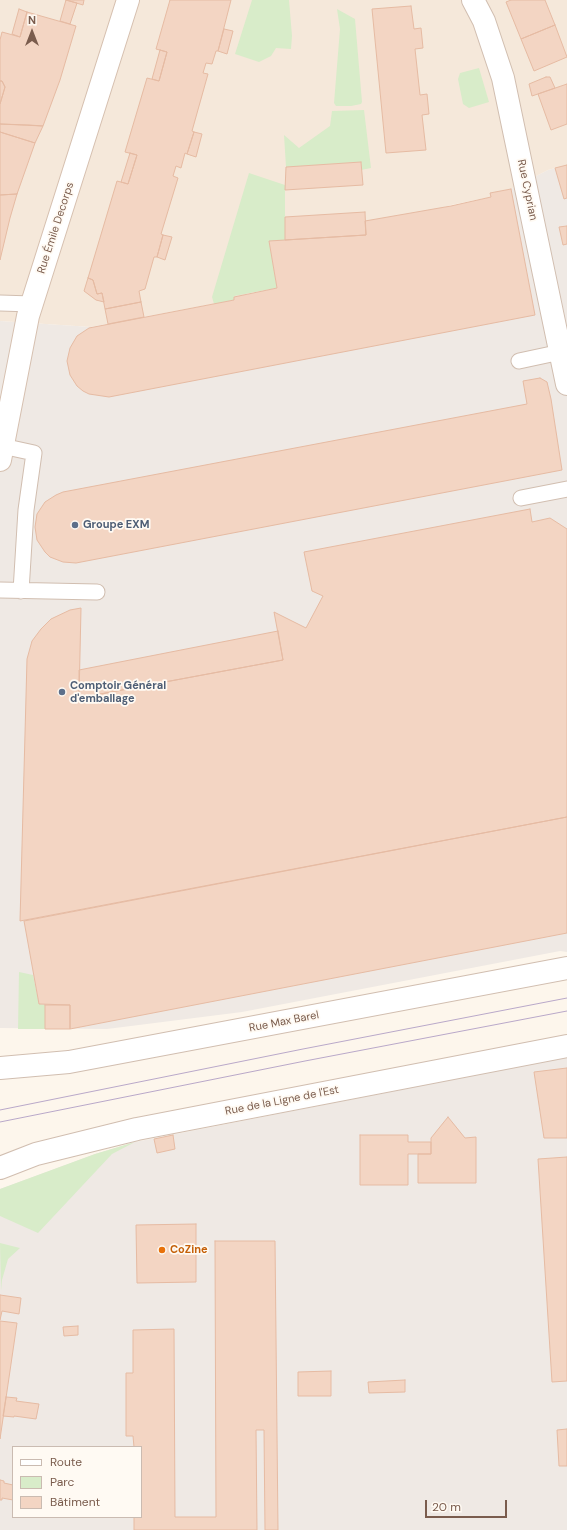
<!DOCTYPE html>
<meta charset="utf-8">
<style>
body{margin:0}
#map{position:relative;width:567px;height:1530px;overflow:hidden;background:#fdf6ec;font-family:"DM Sans",sans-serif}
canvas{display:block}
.legend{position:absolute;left:12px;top:1446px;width:130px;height:72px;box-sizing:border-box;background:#fffaf3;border:1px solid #cabbb1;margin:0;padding:5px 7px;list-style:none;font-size:12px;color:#7a5c4d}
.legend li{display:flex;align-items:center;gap:8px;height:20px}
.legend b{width:20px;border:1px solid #cabbb1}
.north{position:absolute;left:12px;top:12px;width:40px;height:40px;-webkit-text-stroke:3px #fffaf3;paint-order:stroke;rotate:0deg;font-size:11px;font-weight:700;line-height:16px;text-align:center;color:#7a5c4d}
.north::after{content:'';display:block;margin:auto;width:14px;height:18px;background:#7a5c4d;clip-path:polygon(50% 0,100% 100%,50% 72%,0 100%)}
.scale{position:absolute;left:425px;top:1500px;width:82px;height:18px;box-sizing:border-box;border:2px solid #7a5c4d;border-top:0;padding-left:5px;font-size:12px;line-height:14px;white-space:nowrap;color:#7a5c4d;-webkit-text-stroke:3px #fffaf3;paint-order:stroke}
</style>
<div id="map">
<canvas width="567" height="1530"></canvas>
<ul class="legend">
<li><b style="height:5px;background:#fff"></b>Route</li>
<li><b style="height:11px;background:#d8ecc9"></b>Parc</li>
<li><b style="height:11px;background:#f3d5c3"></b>Bâtiment</li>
</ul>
<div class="north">N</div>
<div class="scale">20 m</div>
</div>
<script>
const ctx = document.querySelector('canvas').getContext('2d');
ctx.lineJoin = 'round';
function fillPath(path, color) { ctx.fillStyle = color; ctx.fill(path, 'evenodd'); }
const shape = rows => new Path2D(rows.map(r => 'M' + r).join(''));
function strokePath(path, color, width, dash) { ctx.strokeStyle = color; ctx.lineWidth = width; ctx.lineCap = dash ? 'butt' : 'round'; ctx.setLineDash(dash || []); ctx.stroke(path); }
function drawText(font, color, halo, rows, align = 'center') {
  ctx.font = font + ' "DM Sans",sans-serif'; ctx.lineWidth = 3.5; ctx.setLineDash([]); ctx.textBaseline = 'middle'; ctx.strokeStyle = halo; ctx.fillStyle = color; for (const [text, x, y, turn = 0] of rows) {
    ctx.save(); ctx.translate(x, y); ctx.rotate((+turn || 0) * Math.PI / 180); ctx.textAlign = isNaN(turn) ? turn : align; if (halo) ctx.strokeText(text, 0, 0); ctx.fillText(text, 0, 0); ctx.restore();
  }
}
const residential = shape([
 [0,0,567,0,567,165,548,170,511,189,491,193,491,197,451,205,366,235,234,300,91,327,0,321]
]);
const industrial = shape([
 [567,165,567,952,560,951,242,1012,107,1029,0,1028,0,321,91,327,234,300,234,297,277,288,269,241,366,235,365,221,451,206,491,197,490,193,511,189,548,170],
 [567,1057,567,1530,0,1530,0,1189,95,1154,135,1142],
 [13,1447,141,1447,141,1517,13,1517]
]);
const green = shape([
 [252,0,289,0,292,36,291,49,276,48,271,56,259,62,235,54],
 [337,9,355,19,362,102,361,104,351,106,336,106,334,103,340,29],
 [479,68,489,102,469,108,463,104,458,79,460,73],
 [364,110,371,168,361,170,360,162,286,167,284,135,299,148,330,126,332,111],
 [249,173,285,185,285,240,269,241,277,288,234,296,234,300,214,304,212,297],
 [19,972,33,975,39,1004,45,1005,45,1029,18,1029],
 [135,1142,112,1154,38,1233,0,1216,0,1189,95,1154],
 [0,1243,20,1248,8,1259,2,1280,1,1291]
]);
const building = shape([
 [66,0,84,0,83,5,66,0],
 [66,0,77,3,70,24,60,21,66,0],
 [170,0,231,0,218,51,216,51,212,64,206,63,203,73,208,74,192,131,194,132,187,154,185,153,181,168,176,166,173,176,178,178,161,234,163,235,157,257,154,257,145,289,139,291,141,302,105,309,102,293,97,294,93,280,88,278,117,181,128,184,137,155,125,152,147,78,159,81,167,52,156,49,170,0],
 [511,0,545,0,555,25,521,39,506,2,511,0],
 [411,6,414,29,421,28,423,48,415,49,420,95,427,94,429,114,422,115,426,150,386,153,372,9,411,6],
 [19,9,27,12,20,37,12,34,19,9],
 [27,12,76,26,60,80,43,126,0,124,0,104,5,87,2,81,0,81,0,40,2,32,20,37,27,12],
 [555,25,567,57,534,71,521,39,555,25],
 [224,29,233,31,227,54,218,51,224,29],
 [160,50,167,52,159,81,152,79,160,50],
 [546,77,550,77,555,88,532,96,529,84,546,77],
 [0,81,2,81,5,87,0,104,0,81],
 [567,84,567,124,551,130,538,94,567,84],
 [0,124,29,125,43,126,35,143,0,132,0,124],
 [0,132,35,143,17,194,0,195,0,132],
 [194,132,202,134,196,157,187,154,194,132],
 [130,153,137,155,128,184,121,182,130,153],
 [361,162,363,185,285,190,286,167,361,162],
 [567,165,567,198,564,199,555,168,567,165],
 [511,189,535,315,109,397,89,394,83,391,77,386,70,375,67,361,70,348,77,336,89,328,234,300,234,297,277,288,269,241,366,235,365,221,451,206,491,197,490,193,511,189],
 [17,194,10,218,0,260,0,195,17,194],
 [365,212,366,235,285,240,285,217,365,212],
 [567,226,567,244,563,245,559,227,567,226],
 [163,235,172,237,165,260,157,257,163,235],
 [88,278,93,280,97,294,102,293,104,302,96,300,84,291,88,278],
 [141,302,144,317,108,324,105,309,141,302],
 [540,378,547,382,551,399,562,470,76,563,63,562,50,557,45,552,37,540,35,527,37,514,45,502,56,495,63,492,527,404,523,381,540,378],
 [530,509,532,522,550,518,567,529,567,817,20,921,27,659,32,641,41,629,51,619,70,610,81,608,79,698,283,660,274,612,306,628,323,596,312,591,304,552,530,509],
 [278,631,283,660,79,698,79,670,278,631],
 [567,817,567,933,70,1029,70,1005,39,1004,24,921,567,817],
 [45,1005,70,1005,70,1029,45,1029,45,1005],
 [567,1068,567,1138,544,1138,534,1072,567,1068],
 [448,1117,465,1138,476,1137,476,1183,418,1183,418,1154,431,1154,431,1138,448,1117],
 [173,1135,175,1149,157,1153,154,1139,173,1135],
 [360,1135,408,1135,408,1142,431,1142,431,1154,408,1154,408,1185,360,1185,360,1135],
 [567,1157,567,1381,552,1382,538,1159,567,1157],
 [196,1224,196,1282,137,1283,136,1225,196,1224],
 [215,1241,275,1241,278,1530,265,1530,264,1430,256,1430,257,1530,134,1530,134,1517,141,1517,141,1447,134,1447,133,1436,126,1436,126,1373,133,1373,133,1330,174,1329,175,1517,216,1517,215,1241],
 [0,1295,21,1298,19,1314,2,1311,0,1320,0,1295],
 [0,1321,17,1323,0,1439,0,1321],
 [78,1326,78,1335,64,1336,63,1327,78,1326],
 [331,1371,331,1396,298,1396,298,1372,331,1371],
 [405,1380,405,1392,369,1393,368,1382,405,1380],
 [6,1397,17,1398,16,1401,39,1404,36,1419,14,1416,14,1417,3,1416,6,1397],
 [567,1429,567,1466,559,1466,557,1430,567,1429],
 [0,1480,4,1481,4,1483,13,1485,13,1500,2,1498,2,1500,0,1500,0,1480]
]);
const lane = shape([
 [0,303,32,304],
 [519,361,561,352],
 [2,446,34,453,26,510,21,591],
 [521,498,567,489],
 [0,590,97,592]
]);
const street = shape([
 [473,0,484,21,503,78,567,384],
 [0,1068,69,1062,567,968],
 [0,1168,36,1154,137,1129,567,1046]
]);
const secondary = shape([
 [0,460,28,316,128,0]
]);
const tram = shape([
 [0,1110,303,1049,567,998],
 [0,1122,305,1061,567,1011]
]);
const markers = [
 [75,525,4,"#5c6f8a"],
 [62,692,4,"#5c6f8a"],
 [162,1250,4,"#e8710a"]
];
const streetNames = [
 ["Rue Cyprian",527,190,78],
 ["Rue Émile Decorps",56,228,-72],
 ["Rue Max Barel",284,1022,-11],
 ["Rue de la Ligne de l'Est",282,1101,-11]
];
const serviceNames = [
 ["Groupe EXM",83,525],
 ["Comptoir Général",70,686],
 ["d'emballage",70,699]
];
const foodNames = [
 ["CoZine",170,1250]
];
fillPath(residential, '#f5e8da');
fillPath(industrial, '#efe9e4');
fillPath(green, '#d8ecc9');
fillPath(building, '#f3d5c3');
strokePath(building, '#e6bba3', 1);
strokePath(lane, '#d1beb0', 17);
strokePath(street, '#d1beb0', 24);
strokePath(secondary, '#d6c0b0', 24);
strokePath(lane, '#fff', 15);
strokePath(street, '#fff', 22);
strokePath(secondary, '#fff', 22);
strokePath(tram, '#b9a8c9', 1);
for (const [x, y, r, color] of markers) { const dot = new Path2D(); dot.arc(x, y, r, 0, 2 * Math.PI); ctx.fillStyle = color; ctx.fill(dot); strokePath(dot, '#fffaf3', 1.5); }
drawText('11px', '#7a5c4d', '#fffaf3', streetNames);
drawText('bold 11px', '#4e5e75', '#fffaf3', serviceNames, 'left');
drawText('bold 11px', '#c56008', '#fffaf3', foodNames, 'left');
</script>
